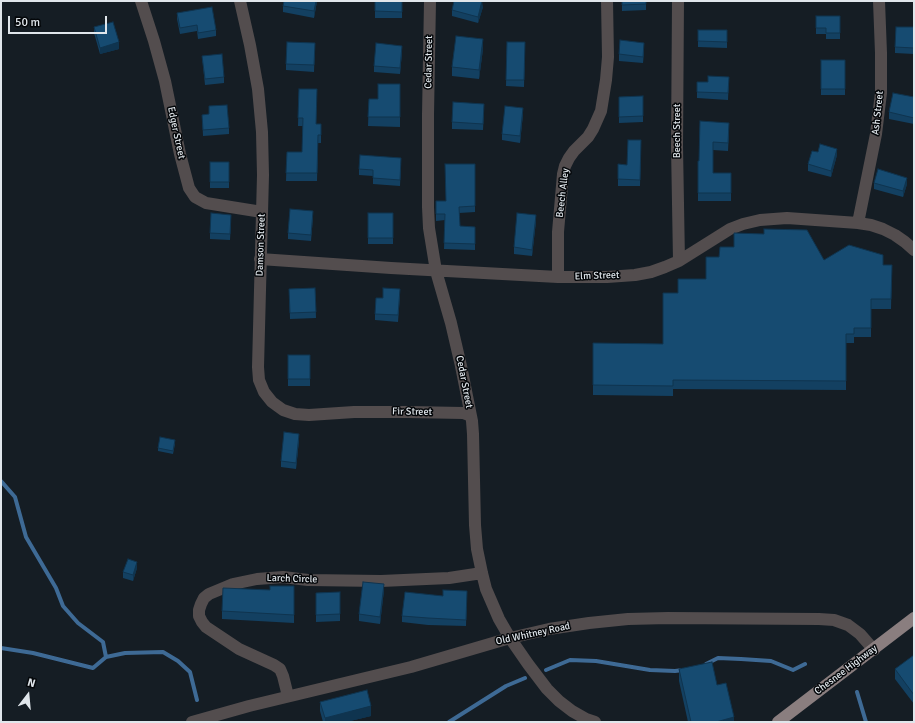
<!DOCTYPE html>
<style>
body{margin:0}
#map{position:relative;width:915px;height:723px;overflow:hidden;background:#151d24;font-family:Signika,sans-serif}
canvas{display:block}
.frame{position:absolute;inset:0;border:2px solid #e0e6eb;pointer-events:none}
.north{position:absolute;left:8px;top:675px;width:40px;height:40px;-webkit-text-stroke:3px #04070a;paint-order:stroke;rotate:16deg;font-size:11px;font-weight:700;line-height:16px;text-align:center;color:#e0e6eb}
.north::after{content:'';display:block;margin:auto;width:14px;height:18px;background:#e0e6eb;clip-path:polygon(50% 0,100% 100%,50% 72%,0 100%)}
.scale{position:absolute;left:8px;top:16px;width:99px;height:18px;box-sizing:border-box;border:2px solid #e0e6eb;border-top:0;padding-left:5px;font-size:12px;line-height:14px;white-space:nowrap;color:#e0e6eb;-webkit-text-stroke:3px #04070a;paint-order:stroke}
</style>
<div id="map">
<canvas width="915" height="723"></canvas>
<div class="frame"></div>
<div class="north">N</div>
<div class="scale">50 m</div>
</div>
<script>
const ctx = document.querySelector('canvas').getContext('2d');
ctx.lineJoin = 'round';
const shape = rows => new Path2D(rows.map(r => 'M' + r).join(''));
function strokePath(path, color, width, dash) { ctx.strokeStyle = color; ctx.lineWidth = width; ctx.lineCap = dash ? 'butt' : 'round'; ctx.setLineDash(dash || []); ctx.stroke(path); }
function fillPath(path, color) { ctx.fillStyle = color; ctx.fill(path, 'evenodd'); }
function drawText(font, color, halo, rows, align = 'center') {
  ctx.font = font + ' Signika,sans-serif'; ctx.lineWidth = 3; ctx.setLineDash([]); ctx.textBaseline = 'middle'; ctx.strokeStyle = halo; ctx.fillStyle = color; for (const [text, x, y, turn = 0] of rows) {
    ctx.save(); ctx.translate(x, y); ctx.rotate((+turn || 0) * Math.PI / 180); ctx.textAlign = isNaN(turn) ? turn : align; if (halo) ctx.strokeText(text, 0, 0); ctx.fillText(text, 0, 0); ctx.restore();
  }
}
const stream = shape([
 [1,481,15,497,26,537,56,588,63,606,78,623,103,642,106,657],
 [1,648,33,653,93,668,106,657,125,653,163,652,178,661,190,672,197,700],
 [706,664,718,658,741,659,771,661,793,670,805,664],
 [546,670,570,660,596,661,650,670,675,671,683,670],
 [857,692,866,722],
 [449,722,506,686,525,678]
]);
const minor = shape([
 [141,1,154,41,165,81,180,154,189,188,195,197,206,203,262,212],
 [240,1,250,45,258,89,262,132,263,175,258,367,259,380,264,392,272,402,283,410,295,414,309,415,354,412,408,412,463,413,471,416],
 [430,1,428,115,428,207,429,228,436,271,451,323,461,366,472,421,473,434,475,525,477,549,482,573,486,589,499,619,510,638,528,664,547,689,559,701,572,711,586,719,595,722],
 [678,1,677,146,679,261],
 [858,223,876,134,881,93,881,53,879,1],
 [260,259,391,268,558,277,607,277,635,275,651,272,665,267,679,261,730,229,743,224,760,220,787,218,858,223,871,225,883,229,895,235,905,242,914,250],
 [558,277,558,232,563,174,565,166,569,158,574,151,588,137,593,129,601,111,606,80,608,57,607,1],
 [288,696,283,676,280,669,274,665,239,649,206,627,202,622,199,616,199,610,201,604,204,598,209,594,233,584,257,579,283,577,308,580,381,581,449,578,482,573],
 [192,722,249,706,411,667,510,638,549,629,589,623,628,619,668,618,819,619,834,620,848,625,860,634,874,650]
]);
const major = shape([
 [778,722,914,618]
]);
const wall = shape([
 [317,1,314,18,283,12,283,6],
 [375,1,402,1,402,18,375,18],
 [622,1,646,4,646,10,622,11],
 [483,7,478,23,452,16,452,10],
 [177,13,216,30,216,36,198,39,197,31,180,34,177,19],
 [816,16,840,16,840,39,826,39,826,34,816,34],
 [94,27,119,49,100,54,94,33],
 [914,27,914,54,895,53,895,47],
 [698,30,727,30,727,48,698,47],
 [507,42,525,42,524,87,506,86],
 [315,43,314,72,286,70,286,64],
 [483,49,479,79,452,76,452,67],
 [644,49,643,63,619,61,619,54],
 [402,52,400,74,374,72,374,66],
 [202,56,224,77,224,83,205,85],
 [821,60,845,60,845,95,821,95],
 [729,77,728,100,697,98,697,82,708,82],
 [400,84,400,127,368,126,369,99,378,99],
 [299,89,316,124,321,124,321,143,318,143,317,181,286,181,287,152,302,152,303,126,298,126],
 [643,96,643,122,619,123,619,97],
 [914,97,914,124,889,119,889,112],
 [209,106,229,128,229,134,203,136,202,115,209,114],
 [484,110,483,130,452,129,452,122],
 [523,114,520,143,502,140,502,134],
 [700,121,729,131,728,151,713,150,713,173,731,173,731,201,698,201,698,161,699,161],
 [641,140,640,186,618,186,618,179,627,165],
 [818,152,837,155,831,177,808,171,808,164],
 [210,162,229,162,229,188,210,188],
 [401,164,400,186,373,184,373,176,359,175,359,169],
 [475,164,475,212,459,213,460,226,475,227,475,250,444,249,445,220,436,221,436,207,446,201],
 [874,183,907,184,903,197,874,189],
 [368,213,393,213,393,244,368,244],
 [313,217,311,241,288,239,288,233],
 [231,221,230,240,210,239,210,233],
 [536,221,532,256,514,254,514,247],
 [824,260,883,265,892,265,891,309,871,309,871,337,854,337,854,343,846,343,846,390,673,389,673,396,593,395,593,343,663,344,678,293,706,279],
 [315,288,316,318,290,319,289,289],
 [400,295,398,322,375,320,375,314,383,298],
 [288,355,310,355,310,386,288,386],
 [299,440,296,469,281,467,281,461],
 [175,444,173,454,158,451,158,448],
 [137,568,133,581,123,578,123,572],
 [294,586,294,623,222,619,222,611,270,590],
 [384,590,380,624,359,621,359,614],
 [467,591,466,626,428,625,402,622,402,616,443,596],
 [340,592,340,621,316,622,316,593],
 [914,655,914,704,895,679,895,669],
 [679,669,717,685,734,722,688,722,679,681],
 [320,702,371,716,346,722,323,722,320,711]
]);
const shadedWall = shape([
 [316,1,317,1,314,18,314,11],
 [482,1,483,7,478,23,478,17],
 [483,39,483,49,479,79,479,70],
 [119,42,119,49,100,54,100,48],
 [644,43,644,49,643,63,643,57],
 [402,46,402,52,400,74,400,68],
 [523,108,523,114,520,143,520,136],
 [837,149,837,155,831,177,831,171],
 [907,178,907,184,903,197,903,191],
 [536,215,536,221,532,256,532,250],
 [299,434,299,440,296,469,296,463],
 [137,562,137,568,133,581,133,575],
 [384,584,384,590,380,624,380,617],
 [371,706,371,716,346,722,325,722,325,718],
 [734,717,734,722,716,722]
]);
const building = shape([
 [284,1,316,1,314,11,283,6,284,1],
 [375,1,402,1,402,12,375,11,375,1],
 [454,1,482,1,478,17,452,10,454,1],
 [622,1,646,1,646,4,622,5,622,1],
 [212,7,216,30,198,33,197,25,180,28,177,13,212,7],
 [816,16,840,16,840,33,826,33,826,28,816,28,816,16],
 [113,22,119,42,100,48,94,27,113,22],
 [896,27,914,27,914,48,895,47,896,27],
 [698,30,727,30,727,42,698,41,698,30],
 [456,36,483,39,479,70,452,67,456,36],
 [620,40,644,43,643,57,619,54,620,40],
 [287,42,315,43,314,65,286,64,287,42],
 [507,42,525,42,524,80,506,80,507,42],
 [376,43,402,46,400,68,374,66,376,43],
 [222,54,224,77,205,79,202,56,222,54],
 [821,60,845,60,845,89,821,89,821,60],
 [708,76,729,77,728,93,697,92,697,82,708,82,708,76],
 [378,84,400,84,400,117,368,117,369,99,378,99,378,84],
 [299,89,317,89,316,124,321,124,321,135,318,135,317,173,286,173,287,152,302,152,303,118,298,118,299,89],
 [893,93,914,97,914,118,889,112,893,93],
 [643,96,643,116,619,117,619,97,643,96],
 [453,102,484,104,483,124,452,122,453,102],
 [227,105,229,128,203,130,202,115,209,114,209,106,227,105],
 [505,106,523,108,520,136,502,134,505,106],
 [700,121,729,123,728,143,713,142,713,173,731,173,731,193,698,193,698,161,699,161,700,121],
 [628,140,641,140,640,180,618,179,618,164,627,165,628,140],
 [820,144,837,149,831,171,808,164,812,151,818,152,820,144],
 [360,155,401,158,400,180,373,178,373,170,359,169,360,155],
 [210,162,229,162,229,182,210,182,210,162],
 [445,164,475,164,475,206,459,207,460,226,475,227,475,244,444,243,445,214,436,214,436,201,446,201,445,164],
 [878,169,907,178,903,191,874,183,878,169],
 [290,209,313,211,311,235,288,233,290,209],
 [211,213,231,215,230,234,210,233,211,213],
 [368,213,393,213,393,238,368,238,368,213],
 [517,213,536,215,532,250,514,247,517,213],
 [764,229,807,230,824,260,849,245,883,255,883,265,892,265,891,299,871,299,871,328,854,328,854,334,846,334,846,381,673,380,673,386,593,385,593,343,663,344,663,293,678,293,678,279,706,279,706,257,719,257,720,247,734,247,734,233,764,234,764,229],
 [315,288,316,312,290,313,289,289,315,288],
 [383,288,400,289,398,315,375,314,376,298,383,298,383,288],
 [288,355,310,355,310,379,288,379,288,355],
 [284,432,299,434,296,463,281,461,284,432],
 [160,437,175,440,173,451,158,448,160,437],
 [128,559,137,562,133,575,123,572,128,559],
 [363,582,384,584,380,617,359,614,363,582],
 [270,586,294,586,294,615,222,611,223,588,270,590,270,586],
 [443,590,467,591,466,620,428,618,402,616,405,592,443,596,443,590],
 [340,592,340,614,316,615,316,593,340,592],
 [914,655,914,695,895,669,914,655],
 [712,662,717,685,726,683,734,717,716,722,691,722,679,669,712,662],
 [367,690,371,706,325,718,320,702,367,690]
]);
const streetNames = [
 ["Cedar Street",429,62,-89],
 ["Ash Street",878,113,-84],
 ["Beech Street",677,131,-90],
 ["Edger Street",176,133,78],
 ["Beech Alley",563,193,-83],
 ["Damson Street",261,245,-88],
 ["Elm Street",597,276,-2],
 ["Cedar Street",464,382,79],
 ["Fir Street",412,412,1],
 ["Larch Circle",292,579,2],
 ["Old Whitney Road",533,634,-12],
 ["Chesnee Highway",846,670,-37]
];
strokePath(stream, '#3e6a95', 4);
strokePath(minor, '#534d4e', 12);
strokePath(major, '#8a7e7f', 12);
fillPath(wall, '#134061');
fillPath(shadedWall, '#0f344f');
fillPath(building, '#164b71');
strokePath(building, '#0f344f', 1);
drawText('10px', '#e0e6eb', '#04070a', streetNames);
</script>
